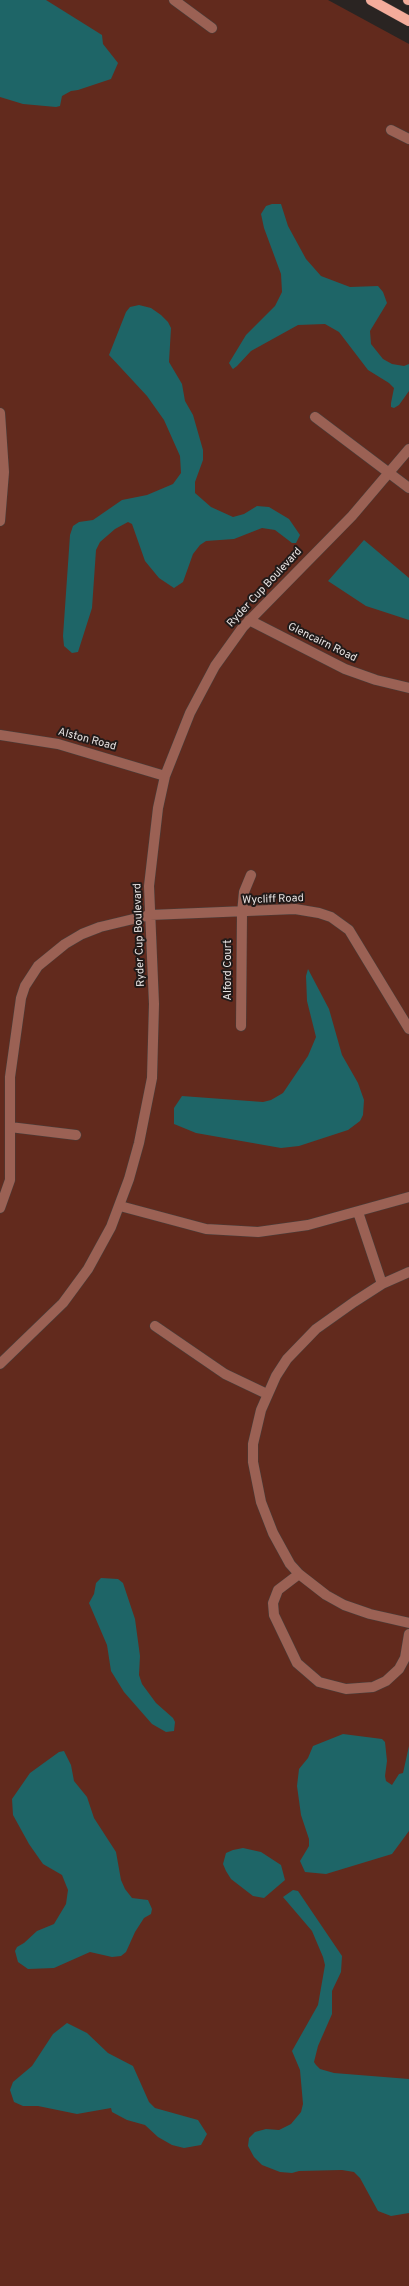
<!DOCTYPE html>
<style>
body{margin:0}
canvas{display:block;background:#2a2422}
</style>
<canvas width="409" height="2286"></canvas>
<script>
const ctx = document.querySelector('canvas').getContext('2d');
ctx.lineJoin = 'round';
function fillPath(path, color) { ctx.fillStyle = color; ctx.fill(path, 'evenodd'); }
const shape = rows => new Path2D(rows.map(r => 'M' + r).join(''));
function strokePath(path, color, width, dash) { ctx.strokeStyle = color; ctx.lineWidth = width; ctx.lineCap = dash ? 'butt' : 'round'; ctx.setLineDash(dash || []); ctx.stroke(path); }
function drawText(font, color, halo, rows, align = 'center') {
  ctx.font = font + ' Overpass,sans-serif'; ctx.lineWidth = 4; ctx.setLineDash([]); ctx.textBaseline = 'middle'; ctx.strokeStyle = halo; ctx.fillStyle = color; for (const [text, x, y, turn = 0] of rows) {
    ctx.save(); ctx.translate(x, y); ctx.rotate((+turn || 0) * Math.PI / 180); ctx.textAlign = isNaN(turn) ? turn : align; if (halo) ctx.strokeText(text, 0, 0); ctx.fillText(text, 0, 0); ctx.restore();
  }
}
const green = shape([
 [0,0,328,0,409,44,409,2286,0,2286]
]);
const water = shape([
 [0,0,46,0,102,35,103,44,118,63,111,79,78,90,71,91,62,96,60,106,56,107,23,104,0,97],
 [272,204,281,204,288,226,306,259,321,276,350,287,378,286,383,292,387,303,370,331,371,344,383,359,392,364,404,366,409,364,409,391,399,405,394,408,391,407,391,403,394,388,389,383,368,370,339,332,325,324,298,325,251,351,237,366,233,369,232,368,229,363,246,335,275,306,282,292,281,274,264,228,261,214,266,206],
 [139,305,151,308,161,315,168,322,171,328,169,362,182,384,185,401,193,415,203,450,203,460,195,482,195,493,211,507,233,517,244,514,257,506,269,507,289,519,300,535,296,543,292,543,275,530,262,528,234,539,206,541,200,545,193,554,183,582,174,588,159,578,145,561,132,524,128,522,115,529,100,542,96,550,92,608,78,652,72,653,64,646,63,636,70,535,73,526,79,522,93,520,122,500,147,495,173,484,181,473,180,456,164,420,147,396,109,355,126,312,130,307],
 [364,540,409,578,409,620,366,606,328,581],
 [308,969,329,1009,342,1055,358,1083,364,1100,363,1115,360,1121,348,1130,299,1146,281,1148,196,1133,174,1124,174,1108,182,1096,263,1102,271,1100,283,1093,308,1056,316,1037,307,1001,306,976],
 [101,1578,118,1579,123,1583,135,1619,140,1656,139,1675,142,1684,156,1703,173,1718,175,1722,174,1731,166,1732,152,1724,124,1692,111,1671,107,1645,89,1603,94,1594,96,1583],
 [343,1734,382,1739,385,1742,387,1761,385,1776,386,1781,392,1785,399,1774,403,1773,409,1746,409,1831,392,1854,326,1874,305,1872,300,1861,309,1846,309,1839,301,1815,297,1786,299,1769,308,1758,313,1746],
 [64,1751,71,1765,74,1781,87,1797,94,1818,116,1852,121,1880,125,1889,132,1898,148,1900,152,1909,151,1914,144,1918,135,1932,126,1952,121,1956,112,1957,90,1952,54,1968,28,1969,18,1962,15,1951,17,1947,24,1943,37,1931,54,1924,66,1904,68,1890,62,1875,43,1864,29,1844,13,1815,12,1799,30,1773,59,1752],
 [243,1848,261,1852,281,1865,285,1880,264,1898,253,1896,231,1879,226,1871,223,1864,226,1853,233,1850],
 [293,1890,298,1891,342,1956,341,1972,332,1991,332,2014,318,2046,314,2062,316,2065,320,2069,334,2073,409,2079,409,2213,391,2216,378,2211,360,2178,354,2172,342,2170,299,2171,292,2173,280,2172,262,2165,254,2157,248,2146,249,2138,255,2132,266,2129,279,2130,291,2124,301,2112,303,2104,300,2070,292,2051,318,2005,325,1965,323,1957,312,1931,283,1897],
 [67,2023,87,2033,108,2053,133,2066,149,2102,155,2108,198,2120,207,2134,201,2145,184,2148,172,2145,158,2137,145,2125,127,2120,112,2112,111,2108,77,2114,38,2106,23,2106,14,2102,10,2090,13,2082,32,2066,53,2034]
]);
const minor = shape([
 [174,0,212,28],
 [391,130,409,139],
 [0,413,4,472,0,521],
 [315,417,409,488],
 [249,620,345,669,376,680,409,688],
 [0,735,58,744,165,776],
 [241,1026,242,913,244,892,251,875],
 [10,1127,76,1135],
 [120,1206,206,1229,258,1232,308,1225,409,1197],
 [0,1208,10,1180,10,1077,21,998,25,986,38,966,65,944,82,934,100,927,150,915,295,909,319,913,331,917,349,930,409,1029],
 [358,1212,382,1284],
 [409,1272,382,1284,354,1302,316,1329,287,1359,276,1376,261,1410,253,1444,253,1462,261,1502,273,1533,290,1564,299,1574,326,1595,344,1605,370,1614,409,1623],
 [155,1326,225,1374,267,1394],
 [0,1364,63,1303,88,1269,111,1227,129,1179,139,1143,152,1078,154,1004,149,886,158,808,165,776,190,713,215,666,243,627,352,516,409,449],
 [299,1574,278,1590,273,1603,274,1615,297,1663,319,1682,346,1689,373,1687,386,1681,399,1669,405,1658,409,1634]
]);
const major = shape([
 [371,0,409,21],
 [408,0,409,0]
]);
const streetNames = [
 ["Ryder Cup Boulevard",265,588,-47],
 ["Glencairn Road",322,643,26],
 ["Alston Road",87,740,15],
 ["Wycliff Road",273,900,-2],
 ["Ryder Cup Boulevard",140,935,-92],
 ["Alford Court",229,970,-90]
];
fillPath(green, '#622a1d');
fillPath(water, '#1e6567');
strokePath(minor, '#453f3d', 11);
strokePath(major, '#453f3d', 11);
strokePath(minor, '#9b6154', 10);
strokePath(major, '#f4ac9b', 10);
drawText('11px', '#e8e3e2', '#211a19', streetNames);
</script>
